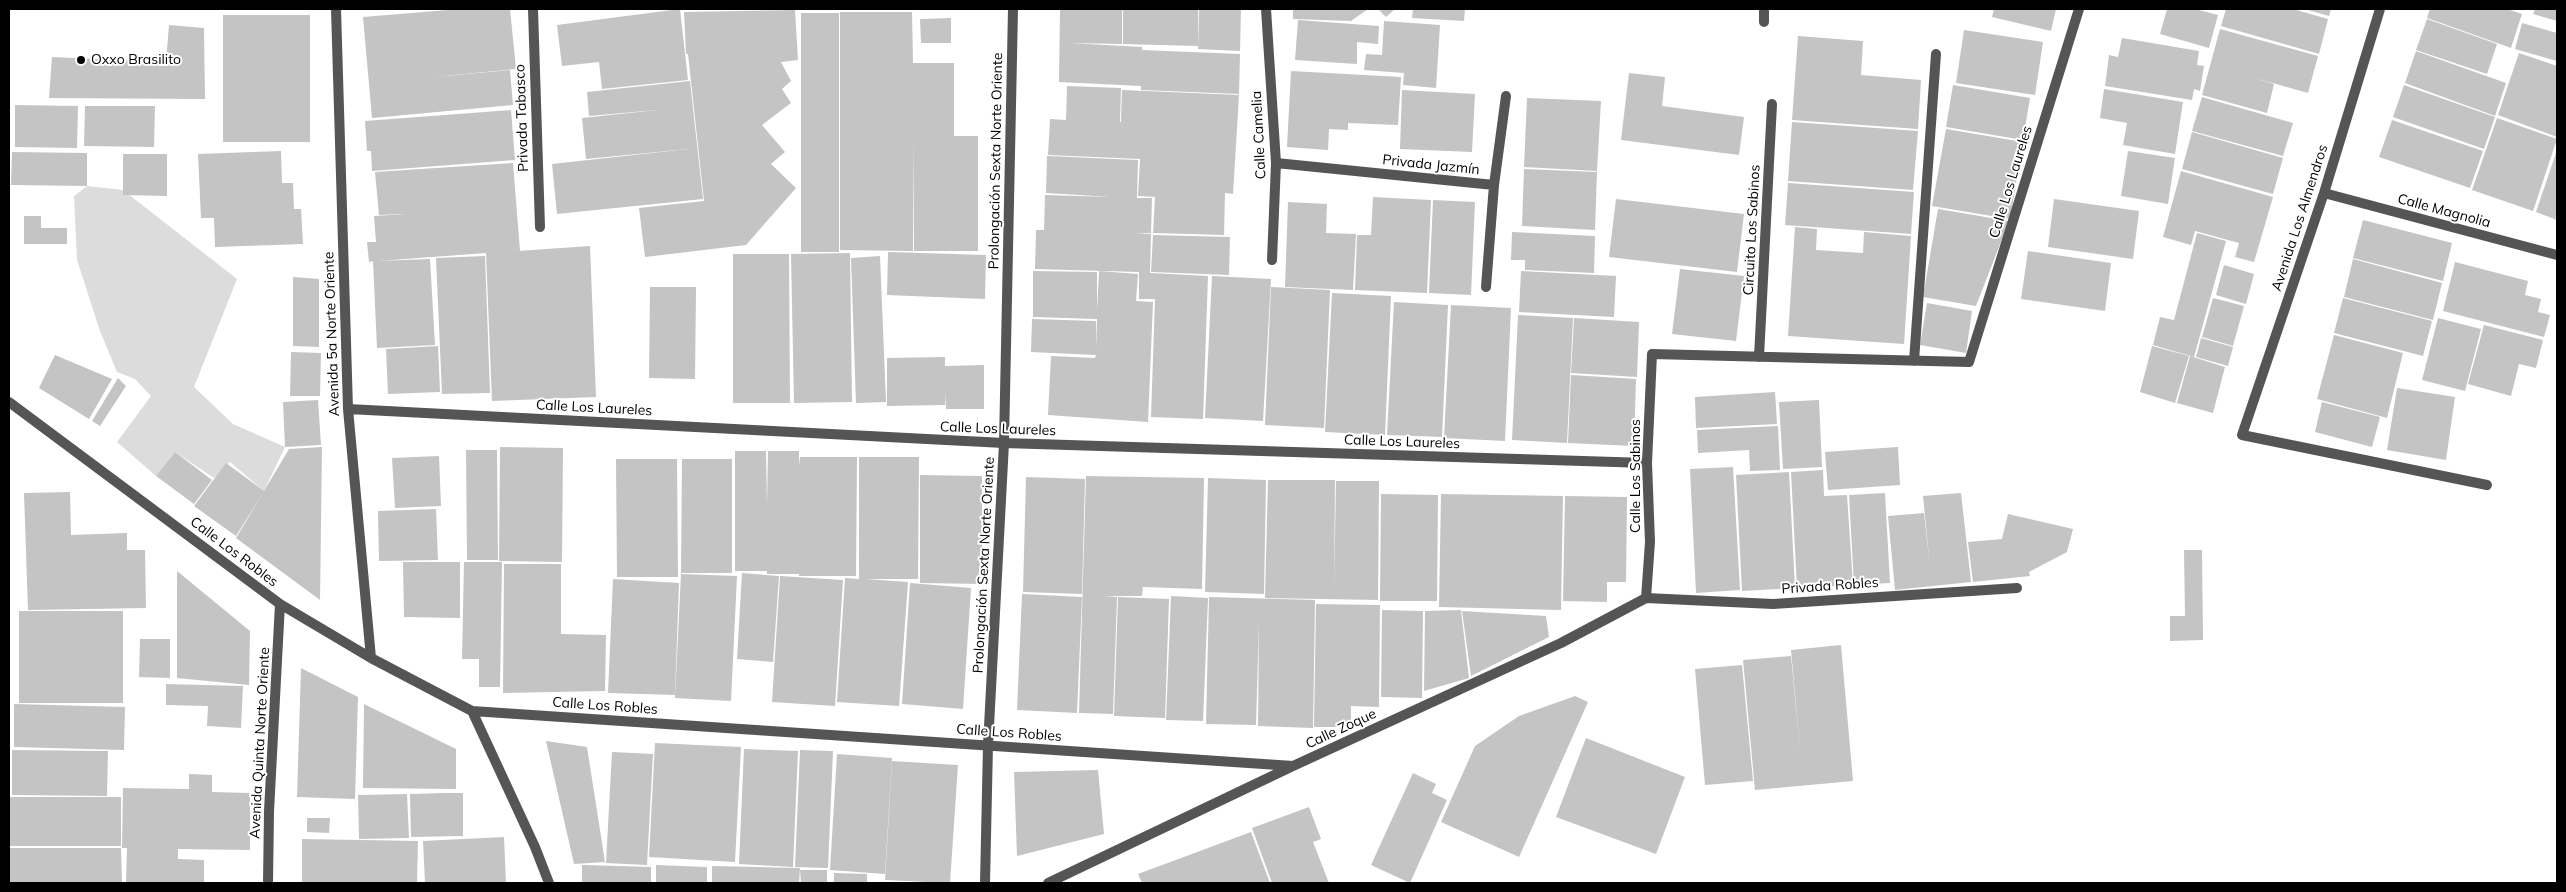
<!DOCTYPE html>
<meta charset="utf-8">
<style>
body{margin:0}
#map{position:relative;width:2566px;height:892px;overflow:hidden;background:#fff;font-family:Mulish,sans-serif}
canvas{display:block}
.frame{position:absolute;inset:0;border:10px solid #000;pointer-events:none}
</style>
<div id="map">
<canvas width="2566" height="892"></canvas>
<div class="frame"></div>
</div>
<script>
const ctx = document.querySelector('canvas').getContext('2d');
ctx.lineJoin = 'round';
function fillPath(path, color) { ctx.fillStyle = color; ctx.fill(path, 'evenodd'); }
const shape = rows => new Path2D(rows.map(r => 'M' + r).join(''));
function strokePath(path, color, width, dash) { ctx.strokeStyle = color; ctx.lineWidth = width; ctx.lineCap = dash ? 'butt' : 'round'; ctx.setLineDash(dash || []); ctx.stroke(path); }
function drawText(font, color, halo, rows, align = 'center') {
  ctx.font = font + ' Mulish,sans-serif'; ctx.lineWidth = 4; ctx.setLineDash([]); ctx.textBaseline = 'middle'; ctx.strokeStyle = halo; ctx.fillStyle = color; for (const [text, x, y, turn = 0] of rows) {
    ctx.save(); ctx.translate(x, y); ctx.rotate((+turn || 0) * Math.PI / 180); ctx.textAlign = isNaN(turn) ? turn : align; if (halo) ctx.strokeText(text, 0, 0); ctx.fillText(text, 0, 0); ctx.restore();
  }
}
const green = shape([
 [87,186,123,190,237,279,194,387,233,424,285,447,264,491,230,462,214,478,175,452,156,476,117,442,151,396,135,379,117,372,100,331,77,260,74,196]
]);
const building = shape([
 [460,9,510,9,516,69,424,78,510,70,513,105,372,118,363,17],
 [680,9,688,80,602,89,599,62,562,66,557,25],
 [1060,9,1122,10,1122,44,1069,43,1142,47,1142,50,1240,54,1239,94,1141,90,1141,86,1059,82],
 [1123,9,1198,9,1198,46,1123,44],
 [1199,9,1241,9,1240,51,1198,49],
 [1293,9,1368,9,1351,21,1293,19],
 [1378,9,1395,9,1386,17],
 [1413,9,1465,9,1464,21,1412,18],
 [1994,9,2056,9,2051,31,1992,17],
 [2167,9,2195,9,2218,15,2209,48,2160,34],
 [2226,9,2293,9,2328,19,2319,54,2221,26],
 [2304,9,2331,9,2329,16],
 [2430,9,2507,9,2522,14,2511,48,2427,18],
 [2535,9,2557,9,2557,21,2533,14],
 [795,10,798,60,781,62,791,81,782,89,791,103,762,125,785,152,771,164,796,188,746,245,645,257,639,208,704,201,688,54,686,54,684,12],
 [840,12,912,12,913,63,954,63,954,136,978,136,978,251,914,251,913,136,913,251,840,250],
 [801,13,839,13,839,252,801,252],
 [223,15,310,15,310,142,223,142],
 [951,18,951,43,921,43,920,19],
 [2427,19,2497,44,2487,74,2416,50],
 [1298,20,1379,26,1378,44,1357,42,1357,64,1295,60],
 [1384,21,1440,25,1436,88,1403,85,1404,73,1364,70,1366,54,1382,55],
 [2522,23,2557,33,2557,61,2515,49],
 [169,25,204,28,205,99,49,98,52,57,166,62],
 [2220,29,2318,56,2308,93,2251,77,2274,84,2267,113,2202,95],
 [1964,30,2043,42,2035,95,1956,83],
 [1798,36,1863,41,1861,75,1921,80,1918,129,1792,120],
 [2122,38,2199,51,2197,65,2204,66,2200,91,2194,89,2192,100,2105,86,2109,55,2118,57],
 [2416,51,2506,83,2495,116,2405,83],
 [2519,53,2557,66,2557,137,2498,115],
 [1291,71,1401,77,1398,125,1348,123,1348,130,1329,129,1328,150,1287,147],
 [1629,73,1665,77,1662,106,1744,117,1739,155,1621,140],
 [690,81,703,199,557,214,552,164,688,149,586,159,582,118,657,110,589,116,587,92],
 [1953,85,2030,98,2023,140,1946,127],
 [2404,85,2495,117,2484,149,2393,117],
 [1067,86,1121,88,1120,122,1146,123,1121,122,1122,90,1239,95,1233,194,1225,193,1224,235,1153,233,1155,197,1138,196,1140,159,1048,155,1050,119,1066,120],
 [2104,89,2183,102,2175,154,2123,145,2127,123,2100,118],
 [1402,90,1475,94,1472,152,1400,149],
 [2202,97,2293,123,2283,156,2192,131],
 [1527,98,1601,101,1597,171,1524,167],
 [15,105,78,106,77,148,15,147],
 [85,106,155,106,154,147,84,146],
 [511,110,515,160,372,171,371,151,367,151,365,121],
 [2497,118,2557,139,2533,211,2472,190],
 [2392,120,2483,151,2470,188,2379,157],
 [1792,122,1918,131,1913,190,1788,181],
 [1946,129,2023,142,2010,219,1932,206],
 [2192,132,2283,158,2273,194,2182,169],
 [2557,150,2557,220,2536,212],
 [281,151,282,183,293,183,294,209,301,209,303,244,215,247,214,218,201,218,198,154],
 [2128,151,2175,158,2168,204,2121,196],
 [12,152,87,153,87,186,11,185],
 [123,154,167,154,167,196,123,195],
 [1047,156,1138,160,1137,198,1152,198,1151,233,1136,233,1151,234,1150,273,1208,276,1203,419,1151,417,1155,299,1139,299,1139,272,1035,269,1036,230,1044,230,1045,195,1112,197,1046,193],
 [513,163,520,251,503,252,590,246,596,397,492,401,486,253,378,261,430,259,435,345,377,348,373,261,369,262,367,242,376,242,374,216,406,214,379,215,375,172],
 [1524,169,1597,172,1595,230,1522,226],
 [2181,171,2273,197,2254,262,2235,257,2239,243,2195,231,2191,245,2163,237],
 [1788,183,1914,192,1911,234,1785,225],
 [1373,197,1431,200,1427,293,1355,290,1357,235,1371,235],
 [1616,199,1744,214,1737,272,1609,257],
 [2054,199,2139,211,2133,259,2048,247],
 [1433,200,1475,202,1471,295,1429,293],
 [1288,202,1327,204,1326,233,1356,234,1353,290,1285,287],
 [1938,209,2009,221,1976,306,1923,297],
 [24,216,41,216,41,228,67,228,67,244,24,244],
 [2363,220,2452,243,2443,281,2353,258],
 [1795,227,1817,229,1816,250,1863,253,1864,232,1911,236,1904,344,1788,336],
 [1512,232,1595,236,1594,273,1525,270,1525,260,1511,260],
 [2197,233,2226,241,2194,357,2153,345,2160,317,2174,320],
 [1153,235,1230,237,1229,275,1151,272],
 [2028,251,2111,263,2105,311,2021,299],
 [888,252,986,255,985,299,887,295],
 [850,253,852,402,794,403,791,254],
 [733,254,789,254,790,403,733,403],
 [485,256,490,393,442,394,436,258],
 [880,256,886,402,856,403,851,258],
 [2353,259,2442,283,2433,320,2344,297],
 [2455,262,2528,281,2525,295,2541,299,2538,312,2550,315,2544,337,2443,311],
 [2224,265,2254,274,2246,304,2216,295],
 [1680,269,1744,276,1736,341,1672,334],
 [1033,271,1097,272,1097,311,1099,271,1138,274,1136,301,1153,302,1148,422,1048,415,1051,356,1095,358,1096,355,1031,352,1032,319,1096,321,1096,349,1097,319,1033,317],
 [1521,271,1616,276,1614,317,1519,312],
 [1212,276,1271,279,1263,421,1205,418],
 [293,277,319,279,319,347,293,346],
 [650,287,696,287,695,379,649,378],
 [1271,287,1330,290,1324,428,1265,425],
 [1332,293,1391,296,1385,435,1325,432],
 [2213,298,2244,306,2233,346,2202,337],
 [2343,298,2432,321,2423,356,2334,333],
 [1394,302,1448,305,1442,437,1387,435],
 [1927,303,1972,311,1966,353,1920,345],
 [1451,305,1511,308,1505,441,1444,438],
 [1518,315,1573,318,1567,443,1512,440],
 [1574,318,1639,322,1637,377,1571,373],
 [2438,318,2481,329,2465,391,2422,380],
 [2484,325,2543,340,2536,368,2519,364,2511,396,2468,384],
 [2334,335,2403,353,2387,418,2317,399],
 [2201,338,2233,347,2228,366,2196,357],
 [438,346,440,392,388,394,386,349],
 [2152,346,2189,356,2175,403,2140,392],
 [291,352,321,353,320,396,290,396],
 [55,355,112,379,89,419,39,388],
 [2190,356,2225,367,2213,413,2177,403],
 [945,357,945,366,984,365,984,409,946,409,945,392,945,405,887,406,887,358],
 [1571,375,1636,379,1634,446,1568,443],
 [118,378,126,386,100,426,92,421],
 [2397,388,2455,397,2446,460,2387,450],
 [1775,392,1777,424,1696,428,1695,397],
 [318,400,321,445,285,447,283,402],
 [1819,400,1822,467,1783,469,1779,402],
 [2322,402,2380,417,2372,447,2315,432],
 [1778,426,1780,470,1750,471,1749,450,1698,453,1697,430],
 [322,447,320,600,236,538,289,449],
 [500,447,563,448,562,562,499,561],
 [1898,447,1900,485,1828,490,1825,452],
 [466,450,497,450,498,560,467,560],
 [735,451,766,451,767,505,768,451,799,451,799,466,800,457,857,457,856,576,799,576,799,574,767,574,767,571,735,571],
 [175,452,212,480,194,504,156,476],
 [439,456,441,506,395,508,392,458],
 [859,457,919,457,918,579,865,579,908,582,899,706,837,702,845,578,859,579],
 [616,459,677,459,678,577,617,577],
 [682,459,732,459,732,573,681,573],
 [226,463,264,491,236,536,194,506],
 [1733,467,1740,590,1696,593,1690,469],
 [1823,470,1824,496,1847,495,1853,585,1797,588,1791,472],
 [1789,472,1795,588,1742,591,1736,475],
 [920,475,982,476,982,584,920,583],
 [1086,476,1204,478,1202,589,1143,587,1142,596,1103,596,1117,597,1113,714,1079,713],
 [1026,477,1085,479,1082,594,1023,592],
 [1208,478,1266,480,1264,594,1205,592],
 [1268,480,1335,480,1334,588,1336,481,1379,481,1378,600,1265,598],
 [70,492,71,535,127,533,127,550,145,550,146,608,28,610,24,493],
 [1885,493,1890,583,1854,585,1849,495],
 [1961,493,1971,582,1895,590,1888,516,1924,513,1930,567,1923,496],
 [1381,494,1438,495,1437,601,1380,601],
 [1441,494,1563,496,1561,610,1439,607],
 [1565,496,1627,497,1626,582,1607,582,1607,602,1563,601],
 [436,509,438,560,379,561,378,511],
 [2008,514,2073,529,2067,552,2029,572,2030,576,1973,582,1968,542,2002,539],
 [2184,550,2202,550,2203,640,2170,641,2170,616,2185,616],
 [403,562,460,562,460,618,404,617],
 [464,562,502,562,500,687,479,687,479,659,462,659],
 [504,564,561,564,561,634,606,635,605,691,503,693],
 [177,571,250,631,249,685,177,678],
 [742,573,779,576,773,662,737,659],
 [681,574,737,576,731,701,675,698],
 [780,576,843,580,835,706,772,702],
 [613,579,679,583,675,695,608,693],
 [910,583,971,588,963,709,902,704],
 [1022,594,1082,597,1077,713,1017,710],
 [1171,596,1208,598,1203,721,1166,720],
 [1118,597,1169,599,1165,718,1114,716],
 [1209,597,1315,600,1313,728,1258,726,1259,623,1256,725,1206,724],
 [1316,604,1380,605,1379,707,1351,706,1351,727,1314,727],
 [1382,610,1423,611,1422,698,1381,697],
 [1461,610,1469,678,1424,691,1425,611],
 [19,611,123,611,123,703,19,703],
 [1462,611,1546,616,1549,637,1471,676],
 [140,639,170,639,170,678,139,677],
 [1841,645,1853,781,1755,790,1743,660,1791,656,1801,760,1791,650],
 [1742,665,1753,781,1705,785,1695,669],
 [301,668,358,697,355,799,297,797],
 [166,684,243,686,241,728,207,726,208,706,166,705],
 [1575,696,1588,702,1519,857,1441,822,1475,746,1519,716],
 [14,704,125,707,124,750,14,747],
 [364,704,456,749,456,789,363,788],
 [1586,738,1685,777,1656,854,1556,817],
 [546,741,587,747,605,862,574,864],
 [655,743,741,747,735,862,649,857],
 [744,749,798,751,793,867,739,864],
 [12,750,108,751,107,796,12,795],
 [800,750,833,751,828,868,795,867],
 [612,752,653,754,647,865,606,863],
 [837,754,892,758,885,874,830,870],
 [892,761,958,765,950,883,885,880],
 [1098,770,1104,834,1017,856,1014,772],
 [1413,773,1436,784,1432,793,1447,800,1410,883,1371,865],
 [189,774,212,775,212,792,250,793,250,850,178,849,178,859,204,860,204,883,126,883,127,848,122,848,123,788,189,789],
 [444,793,463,793,463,836,411,837,410,794],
 [407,794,409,838,359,839,358,795],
 [9,797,121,797,121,846,9,846],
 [1309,807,1321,839,1313,842,1329,883,1272,883,1252,828],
 [307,818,330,818,329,833,307,832],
 [1251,832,1270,883,1142,883,1138,874],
 [504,837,506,883,425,883,423,841],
 [302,839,418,841,417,883,302,882],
 [9,848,121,848,122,883,9,883],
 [582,865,651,867,651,883,582,883],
 [656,865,707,867,707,883,656,883],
 [712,866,800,868,799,883,712,883],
 [800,870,827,870,827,883,801,883],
 [834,873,867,874,867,883,834,883]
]);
const street = shape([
 [336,9,348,409,371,658],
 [533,9,540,227],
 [1266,9,1276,163,1272,260],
 [2380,9,2324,193,2242,435,2487,485],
 [1764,22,1764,9],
 [1276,163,1494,185],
 [2324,193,2557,255],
 [1486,287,1494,185,1506,96],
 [1759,357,1772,104],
 [1914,361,1936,54],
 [9,402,280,604,371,658,472,711,1293,766],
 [348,409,1004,443,1647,463],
 [1646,598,1650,542,1647,463,1652,354,1969,362,2079,9],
 [1646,598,1773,604,2017,588],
 [472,711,535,847,549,883],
 [268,883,269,811,280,604],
 [985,883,988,745,1004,443,1013,9],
 [1048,883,1293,766,1561,643,1646,598]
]);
const markers = [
 [81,60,5,"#000"]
];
const poiNames = [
 ["Oxxo Brasilito",91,60]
];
const streetNames = [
 ["Privada Tabasco",522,118,-92],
 ["Calle Camelia",1259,135,-93],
 ["Prolongación Sexta Norte Oriente",996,161,-89],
 ["Privada Jazmín",1431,165,6],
 ["Calle Los Laureles",2011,182,-73],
 ["Calle Magnolia",2444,211,15],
 ["Avenida Los Almendros",2300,218,-72],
 ["Circuito Los Sabinos",1752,230,-87],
 ["Avenida 5a Norte Oriente",332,334,-92],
 ["Calle Los Laureles",594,408,3],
 ["Calle Los Laureles",998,429,2],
 ["Calle Los Laureles",1402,442,2],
 ["Calle Los Sabinos",1636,476,-90],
 ["Calle Los Robles",234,552,37],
 ["Prolongación Sexta Norte Oriente",984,565,-87],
 ["Privada Robles",1830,586,-4],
 ["Calle Los Robles",605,706,4],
 ["Calle Zoque",1341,729,-25],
 ["Calle Los Robles",1009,733,4],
 ["Avenida Quinta Norte Oriente",260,743,-87]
];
fillPath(green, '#dcdcdc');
fillPath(building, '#c4c4c4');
strokePath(street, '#555', 10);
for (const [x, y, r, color] of markers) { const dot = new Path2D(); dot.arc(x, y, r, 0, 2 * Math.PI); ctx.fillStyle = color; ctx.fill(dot); strokePath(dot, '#fff', 2); }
drawText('14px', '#000', '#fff', poiNames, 'left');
drawText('14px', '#000', '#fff', streetNames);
</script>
